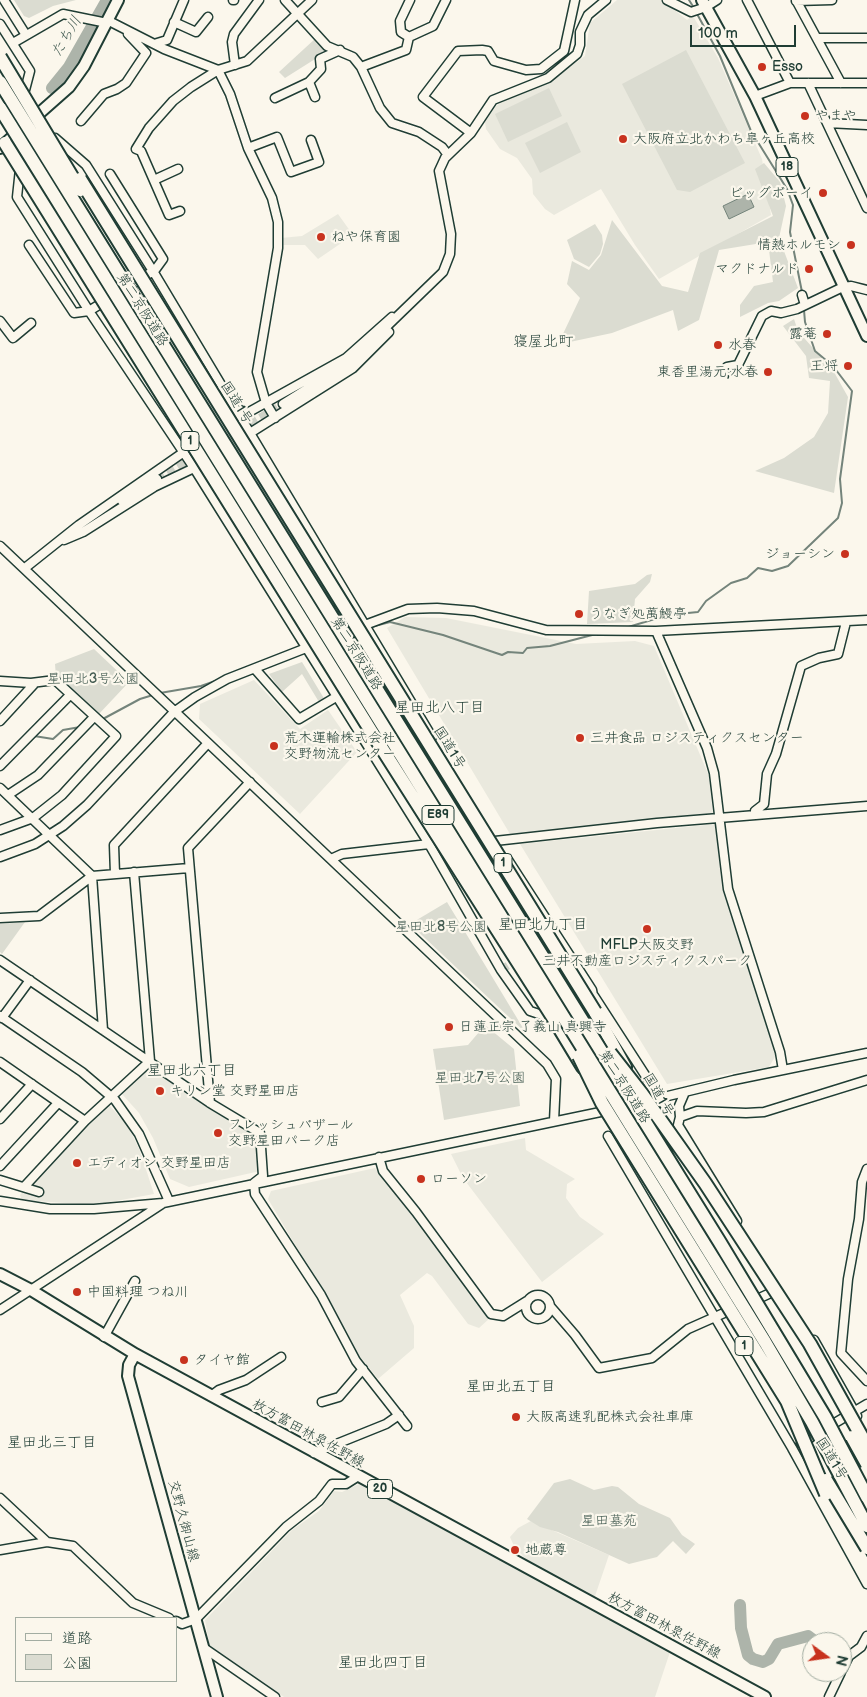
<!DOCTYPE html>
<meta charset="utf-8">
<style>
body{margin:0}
#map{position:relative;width:867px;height:1697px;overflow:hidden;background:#fbf7ec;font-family:"Balsamiq Sans","Klee One",sans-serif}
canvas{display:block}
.legend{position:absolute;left:15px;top:1617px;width:162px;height:65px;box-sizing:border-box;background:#fbf7ec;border:1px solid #a3ada2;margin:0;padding:6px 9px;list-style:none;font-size:15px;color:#1f3d34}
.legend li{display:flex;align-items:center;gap:10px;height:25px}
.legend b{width:25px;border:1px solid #a3ada2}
.north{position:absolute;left:802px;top:1632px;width:50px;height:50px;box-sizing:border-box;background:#fbf7ec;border:1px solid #a3ada2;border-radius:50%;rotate:104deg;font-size:14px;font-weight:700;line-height:20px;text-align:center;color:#1f3d34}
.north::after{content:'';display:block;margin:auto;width:18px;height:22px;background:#c8321e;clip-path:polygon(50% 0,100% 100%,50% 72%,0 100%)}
.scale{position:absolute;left:690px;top:25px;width:106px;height:22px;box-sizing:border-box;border:2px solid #1f3d34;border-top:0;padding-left:6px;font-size:15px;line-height:18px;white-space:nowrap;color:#1f3d34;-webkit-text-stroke:4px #fbf7ec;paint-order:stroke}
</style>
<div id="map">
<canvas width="867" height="1697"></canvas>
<ul class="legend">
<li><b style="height:6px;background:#fbf7ec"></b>道路</li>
<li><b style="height:14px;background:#dbdcd1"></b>公園</li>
</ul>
<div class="north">N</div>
<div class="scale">100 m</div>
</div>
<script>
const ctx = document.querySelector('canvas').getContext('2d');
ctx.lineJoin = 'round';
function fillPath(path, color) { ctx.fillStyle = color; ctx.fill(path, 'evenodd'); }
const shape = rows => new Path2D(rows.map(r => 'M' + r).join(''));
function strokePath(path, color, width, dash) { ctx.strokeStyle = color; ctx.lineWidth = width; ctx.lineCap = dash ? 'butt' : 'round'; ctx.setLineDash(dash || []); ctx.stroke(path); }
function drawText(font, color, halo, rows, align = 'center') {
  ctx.font = font + ' "Balsamiq Sans","Klee One",sans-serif'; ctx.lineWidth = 4.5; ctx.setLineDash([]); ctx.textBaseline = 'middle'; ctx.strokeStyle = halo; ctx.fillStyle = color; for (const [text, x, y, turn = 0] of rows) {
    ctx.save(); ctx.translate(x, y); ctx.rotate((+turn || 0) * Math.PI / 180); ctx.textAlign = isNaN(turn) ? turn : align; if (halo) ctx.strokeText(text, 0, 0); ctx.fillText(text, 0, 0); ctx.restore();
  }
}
const built = shape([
 [617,0,662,0,687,20,693,16,718,58,762,159,771,215,659,279,635,245,601,189,554,215,545,209,533,194,532,179,517,158,500,149,486,129,485,122,496,106,509,98,549,82,585,56,590,23],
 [338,214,353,235,318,259,305,245,280,245,281,238,302,236],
 [405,617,446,618,576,644,635,641,654,646,709,776,713,814,510,834,387,628],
 [254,680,300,729,328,710,357,752,300,814,199,719,200,704],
 [715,824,722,888,776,1055,769,1067,667,1084,520,844],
 [152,1065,258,1135,260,1171,189,1187,170,1179,153,1138,139,1113,122,1094,122,1089,147,1067],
 [109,1105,128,1126,140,1151,154,1194,94,1205,22,1200,20,1195,103,1106],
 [525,1138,526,1150,575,1179,567,1184,566,1198,580,1217,604,1234,542,1282,463,1178,451,1154],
 [375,1168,490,1318,479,1328,468,1324,432,1276,427,1273,400,1295,414,1326,414,1348,378,1379,350,1344,348,1334,268,1199,271,1191],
 [359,1484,670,1652,655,1697,284,1697,210,1649,205,1620,292,1530,319,1511,334,1491,342,1492],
 [531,1521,609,1555,594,1599,532,1566,514,1546,510,1537,518,1528]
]);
const green = shape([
 [14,0,76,0,53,6,29,18,24,16],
 [317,37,331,49,285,78,279,72],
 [686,50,745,163,690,192,677,190,622,84],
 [549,88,562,116,508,142,495,114],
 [567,122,581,152,540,173,525,143],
 [764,163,780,182,786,206,779,238,798,288,779,301,768,303,740,317,740,305,754,286,773,282,768,242,719,250,699,320,678,331,673,310,612,333,565,343,562,336,580,298,567,284,572,261,589,270,601,255,612,220,662,286,688,292,700,253,773,216,755,169],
 [595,224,602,235,603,244,600,254,589,267,574,259,567,240],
 [794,319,798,331,834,372,848,397,834,493,755,471,784,458,814,437,828,413,830,381,809,378,806,356,783,326],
 [652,574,650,582,635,599,633,622,587,624,589,591,635,584,647,575],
 [94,649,129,682,98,715,56,677,55,664],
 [302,662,325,700,319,702,302,674,282,692,269,674],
 [447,902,526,1033,410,924],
 [25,922,2,954,0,952,0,924],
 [485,1025,514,1049,520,1106,444,1120,433,1049,468,1045],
 [570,1479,594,1490,612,1486,618,1487,639,1504,670,1518,682,1535,695,1544,686,1554,673,1541,657,1557,629,1564,558,1532,540,1527,527,1519,554,1483]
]);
const water = shape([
 [748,194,754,207,729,219,723,206,748,194]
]);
const stream = shape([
 [689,0,694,8],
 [696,12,720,56,751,131,787,189,793,205,790,232,802,292],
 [371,627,390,622,443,635,502,655,508,652,523,653,527,648,550,646,596,634],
 [625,628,668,615,698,612,706,601,731,583,747,578,758,568,772,571,788,566,838,518,842,503,840,479,852,391,833,366,815,351,805,322,804,310],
 [160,693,201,686,218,680],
 [101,720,140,699,153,695],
 [34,736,53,739,63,730,80,727]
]);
const river = shape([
 [52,88,69,67,107,0],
 [740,1605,741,1628,748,1655,753,1659,763,1662,769,1659,778,1644,808,1636,816,1642]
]);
const minorTunnel = shape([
 [157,479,283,404],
 [429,844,492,841],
 [501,970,520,958]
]);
const minor = shape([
 [4,0,26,35],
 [233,0,234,0],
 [285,0,327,46,353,57,361,67,380,108,392,123,419,132,442,147,448,155],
 [410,0,400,21,401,32,409,37,433,26,446,0],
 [667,0,691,12,706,7,717,0],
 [747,0,790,83],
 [796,0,841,83],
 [796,1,832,0],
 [109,21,164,49,218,70,230,94,248,148,272,198,278,222,278,248,257,372,266,403,275,418],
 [174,22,196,32,208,17],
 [0,24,30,71,25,90],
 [818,38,867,38],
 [13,43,63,14,107,23],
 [154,44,167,40,184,0],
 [235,65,232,42,234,34,259,0],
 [361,67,406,50,409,37],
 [309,82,315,97],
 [808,83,867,208],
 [755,96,790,83,867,83],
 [275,98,309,82,321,69,320,59,340,50],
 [81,121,104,94,117,89,126,83,146,53,128,34],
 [827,123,867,125],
 [471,133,423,97,458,51,482,50,488,51,494,61,526,70,541,69,564,51,575,0],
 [55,138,86,165,153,271,432,737],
 [248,148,277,137,291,172,319,162,311,140],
 [20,169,17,197,89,311,194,468,429,844,501,970,530,1011,554,1019],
 [154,180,178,169],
 [180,211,169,215,141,151,136,149,149,128,173,101,191,87,218,70,247,61,312,0],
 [29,245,74,313,89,311,155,270,163,259,110,174],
 [802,295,805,305],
 [0,321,13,338,31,323],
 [727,367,738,365,762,316,771,311,781,313,797,309,843,287,851,286,867,290],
 [283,404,350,362,443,272,450,254,451,234,439,171,445,158,471,133,493,100,548,78,577,54,580,45,580,32,588,15,606,0],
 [240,417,346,358,392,317],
 [250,433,353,368,389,332],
 [122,501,157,479],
 [64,540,83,532,154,487,194,468],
 [0,546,547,1064,556,1079,554,1121],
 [25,568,79,525,184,452],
 [656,631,867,620],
 [338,635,408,609,437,608,474,611,546,630,656,631,707,748,714,773,728,889,780,1052,783,1070],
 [255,669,299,719,336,697],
 [0,681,31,683,55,680,116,736,62,795,33,818,0,830],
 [0,721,35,683],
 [0,766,70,695],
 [0,788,92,876,103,1030],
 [8,795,38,775,94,717],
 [756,815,755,811,764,804,767,774,776,754,801,666,819,658,838,654,846,622],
 [495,841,657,823,867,806],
 [0,857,35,844,63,826,87,805,174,712,195,697,227,679,319,643],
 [331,859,342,854,429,844],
 [508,860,592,990,595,1006],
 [115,874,114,845,208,743],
 [0,918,39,916,92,876,189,868],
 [0,960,210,1103,260,1133,263,1176,254,1183,255,1194,321,1295,356,1361,407,1426],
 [594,996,647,1078],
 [0,1016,82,1072,115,1100,139,1134,169,1201],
 [2,1018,30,980],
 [0,1062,85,1121],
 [210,1103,188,848,250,782],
 [680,1117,679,1106,685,1092],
 [0,1119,32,1084],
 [608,1136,792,1448,867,1584],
 [379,1157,383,1171,416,1212,491,1314,503,1316,527,1301],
 [0,1166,58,1103],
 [867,1169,862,1182,859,1219,848,1279,841,1353,867,1381],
 [0,1180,39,1192],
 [24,1187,85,1121,150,1061,134,872],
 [0,1201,50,1209,94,1209,163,1203,610,1110,734,1080,867,1053],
 [737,1221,678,1125,680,1117,697,1111,746,1113,764,1112,867,1080],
 '526 1307a12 12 0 1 1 24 0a12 12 0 1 1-24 0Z',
 [751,1302,777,1290],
 [550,1306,575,1335,599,1368,652,1358,688,1329,733,1309],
 [0,1310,162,1204],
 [104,1337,135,1281],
 [814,1340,857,1416],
 [211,1396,219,1390,246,1380,281,1357],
 [322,1402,339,1397,363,1369],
 [801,1443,867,1404],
 [314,1453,386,1424,399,1415],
 [0,1498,47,1542],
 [0,1550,47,1542,73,1546,133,1603,169,1618],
 [176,1621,182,1624,196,1619,286,1527,319,1501,332,1484,346,1484,357,1477],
 [204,1648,275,1697],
 [842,1670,849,1656,861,1647,867,1636],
 [829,1697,841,1672]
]);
const major = shape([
 [702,0,755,96,867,336],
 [0,148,69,87,84,66,118,0],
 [0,1274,31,1290,135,1354,765,1697],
 [135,1354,129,1365,128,1376,217,1697]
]);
const highway = shape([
 [595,1012,625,1067],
 [554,1019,583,1067],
 [826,1494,867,1570]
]);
const highwayBridge = shape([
 [0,57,80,190],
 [0,82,719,1241,825,1417,867,1497],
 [0,108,765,1342,812,1422,867,1526],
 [5,143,376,739,554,1019],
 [80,179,595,1012],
 [610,1053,642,1094,705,1183,810,1344,867,1446],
 [579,1056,602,1103,787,1401,826,1494],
 [852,1437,867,1464],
 [826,1480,867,1548]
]);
const markers = [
 [762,67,5,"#c8321e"],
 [805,116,5,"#c8321e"],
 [623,139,5,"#c8321e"],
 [823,193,5,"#c8321e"],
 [321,237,5,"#c8321e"],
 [851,245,5,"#c8321e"],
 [809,269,5,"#c8321e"],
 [827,334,5,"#c8321e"],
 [718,345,5,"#c8321e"],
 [848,366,5,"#c8321e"],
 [768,372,5,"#c8321e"],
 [845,554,5,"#c8321e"],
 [579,614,5,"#c8321e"],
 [580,738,5,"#c8321e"],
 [274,746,5,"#c8321e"],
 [647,929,5,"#c8321e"],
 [449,1027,5,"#c8321e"],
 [160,1091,5,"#c8321e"],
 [218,1133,5,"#c8321e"],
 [77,1163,5,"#c8321e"],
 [421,1179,5,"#c8321e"],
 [77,1292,5,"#c8321e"],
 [184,1360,5,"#c8321e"],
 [516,1417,5,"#c8321e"],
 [515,1550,5,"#c8321e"]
];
const shields = [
 [787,167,22],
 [190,441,18],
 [438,815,32],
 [503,863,18],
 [744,1346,18],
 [380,1489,25]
];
const shieldNames = [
 ["18",787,167],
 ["1",190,441],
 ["E89",438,815],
 ["1",503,863],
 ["1",744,1346],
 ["20",380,1489]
];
const poiNames = [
 ["Esso",772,67],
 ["やまや",815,116],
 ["大阪府立北かわち皐ヶ丘高校",633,139],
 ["ビッグボーイ",813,193,"right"],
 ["ねや保育園",331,237],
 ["情熱ホルモン",841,245,"right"],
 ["マクドナルド",799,269,"right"],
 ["露菴",817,334,"right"],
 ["水春",728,345],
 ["王将",838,366,"right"],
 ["東香里湯元;水春",758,372,"right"],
 ["ジョーシン",835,554,"right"],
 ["うなぎ処萬鰻亭",589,614],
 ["荒木運輸株式会社",284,738],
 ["交野物流センター",284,754],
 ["三井食品 ロジスティクスセンター",590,738],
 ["MFLP大阪交野",647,945,"center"],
 ["三井不動産ロジスティクスパーク",647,961,"center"],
 ["日蓮正宗 了義山 真興寺",459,1027],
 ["キリン堂 交野星田店",170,1091],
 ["フレッシュバザール",228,1125],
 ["交野星田パーク店",228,1141],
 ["エディオン 交野星田店",87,1163],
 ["ローソン",431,1179],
 ["中国料理 つね川",87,1292],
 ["タイヤ館",194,1360],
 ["大阪高速乳配株式会社車庫",526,1417],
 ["地蔵尊",525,1550]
];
const streetNames = [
 ["第二京阪道路",142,310,58],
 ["国道1号",236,403,58],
 ["第二京阪道路",356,654,58],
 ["国道1号",449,748,58],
 ["第二京阪道路",624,1087,58],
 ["国道1号",658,1095,60],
 ["枚方富田林泉佐野線",308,1434,29],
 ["国道1号",831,1459,58],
 ["交野久御山線",183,1521,75],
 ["枚方富田林泉佐野線",664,1626,28]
];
const parkNames = [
 ["星田北3号公園",93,679],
 ["星田北8号公園",441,927],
 ["星田北7号公園",480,1078],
 ["星田墓苑",609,1521]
];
const waterNames = [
 ["たち川",67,37,-60]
];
const neighbourhoodNames = [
 ["寝屋北町",543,342],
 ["星田北八丁目",440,708],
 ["星田北九丁目",543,925],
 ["星田北六丁目",192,1071],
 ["星田北五丁目",511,1387],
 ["星田北三丁目",52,1443],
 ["星田北四丁目",383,1663]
];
fillPath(built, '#eae9de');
fillPath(green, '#dbdcd1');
fillPath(water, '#adb4aa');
strokePath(water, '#74847b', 1);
strokePath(stream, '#74847b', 2);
strokePath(river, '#adb4aa', 12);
strokePath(minorTunnel, '#cfd2c7', 8, [8, 4]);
strokePath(minor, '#1f3d34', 11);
strokePath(major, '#1f3d34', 14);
strokePath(highway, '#1f3d34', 16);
strokePath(minor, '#fbf7ec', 8);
strokePath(major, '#fbf7ec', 10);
strokePath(highway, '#fbf7ec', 12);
strokePath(highwayBridge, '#1f3d34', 16, []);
strokePath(highwayBridge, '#fbf7ec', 12);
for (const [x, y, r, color] of markers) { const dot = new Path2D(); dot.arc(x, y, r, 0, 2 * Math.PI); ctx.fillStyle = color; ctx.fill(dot); strokePath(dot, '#fbf7ec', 2); }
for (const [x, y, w] of shields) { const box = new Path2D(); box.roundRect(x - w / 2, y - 9.5, w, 19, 4); ctx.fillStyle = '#fbf7ec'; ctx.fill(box); strokePath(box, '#1f3d34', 1); }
drawText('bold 12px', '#1f3d34', null, shieldNames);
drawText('14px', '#1f3d34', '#fbf7ec', poiNames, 'left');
drawText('14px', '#1f3d34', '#fbf7ec', streetNames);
drawText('14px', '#455d53', '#fbf7ec', parkNames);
drawText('italic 15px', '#425b52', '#fbf7ec', waterNames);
drawText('15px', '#1f3d34', '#fbf7ec', neighbourhoodNames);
</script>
